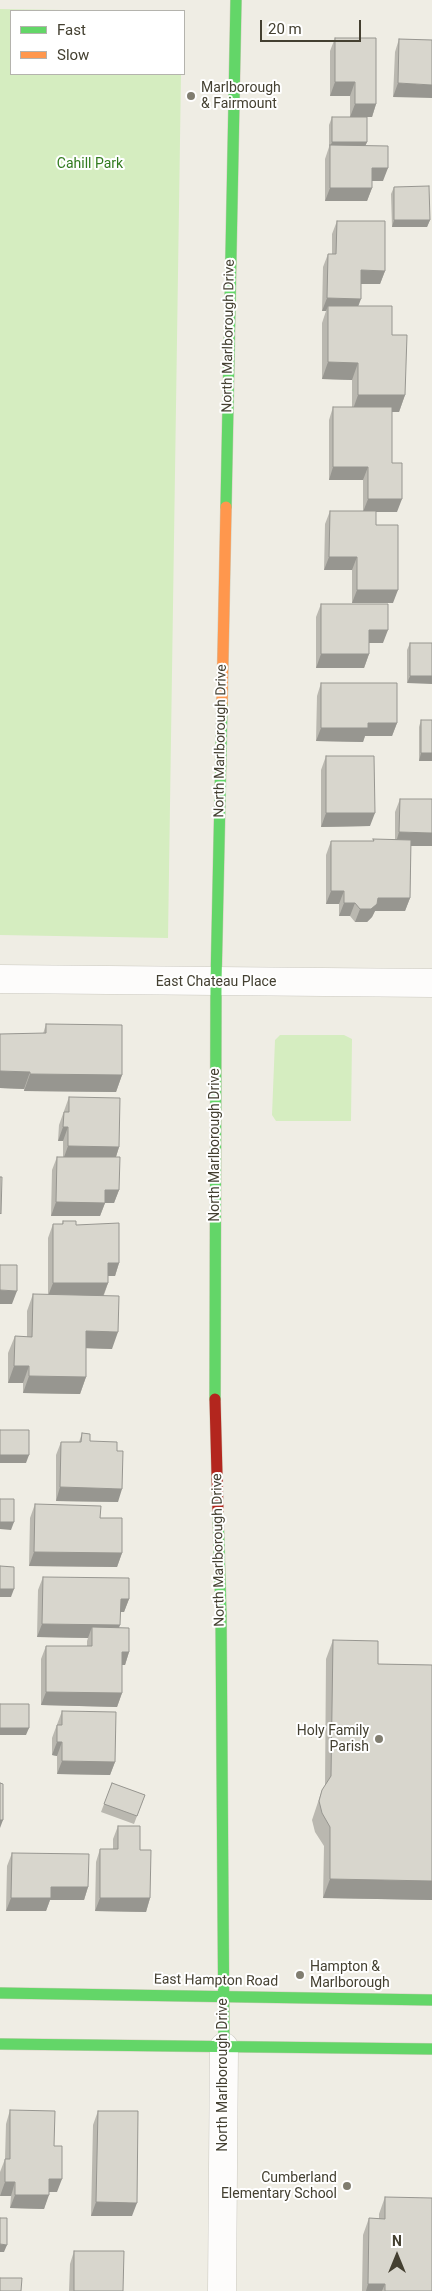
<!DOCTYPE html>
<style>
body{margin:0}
#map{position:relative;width:432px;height:2291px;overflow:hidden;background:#efede4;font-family:Roboto,sans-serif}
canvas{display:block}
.legend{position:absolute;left:10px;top:10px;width:175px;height:65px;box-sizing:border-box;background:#fff;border:1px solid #b4b3ad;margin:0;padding:6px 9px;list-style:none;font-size:15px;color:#444031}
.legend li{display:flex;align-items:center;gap:10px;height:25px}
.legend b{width:25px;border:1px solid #b4b3ad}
.north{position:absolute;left:372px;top:2231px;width:50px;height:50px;-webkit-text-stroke:4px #fff;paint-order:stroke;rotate:0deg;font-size:14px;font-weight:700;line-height:20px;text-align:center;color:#444031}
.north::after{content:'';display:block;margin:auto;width:18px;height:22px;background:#444031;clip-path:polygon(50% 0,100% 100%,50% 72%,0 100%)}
.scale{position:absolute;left:260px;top:20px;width:101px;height:22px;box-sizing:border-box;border:2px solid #444031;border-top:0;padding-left:6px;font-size:15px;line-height:18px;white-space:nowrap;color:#444031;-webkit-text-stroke:4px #fff;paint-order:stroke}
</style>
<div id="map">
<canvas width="432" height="2291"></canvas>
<ul class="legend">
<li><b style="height:6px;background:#63d668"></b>Fast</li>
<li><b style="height:6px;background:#ff974d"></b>Slow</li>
</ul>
<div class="north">N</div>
<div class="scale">20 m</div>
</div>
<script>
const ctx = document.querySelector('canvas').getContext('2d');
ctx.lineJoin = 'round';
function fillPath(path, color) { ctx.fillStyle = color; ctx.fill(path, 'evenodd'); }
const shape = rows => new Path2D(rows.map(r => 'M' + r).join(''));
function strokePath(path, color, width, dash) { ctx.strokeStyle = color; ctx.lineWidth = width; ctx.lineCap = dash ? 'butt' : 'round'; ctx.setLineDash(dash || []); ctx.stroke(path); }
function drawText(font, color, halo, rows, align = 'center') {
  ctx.font = font + ' Roboto,sans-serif'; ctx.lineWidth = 4; ctx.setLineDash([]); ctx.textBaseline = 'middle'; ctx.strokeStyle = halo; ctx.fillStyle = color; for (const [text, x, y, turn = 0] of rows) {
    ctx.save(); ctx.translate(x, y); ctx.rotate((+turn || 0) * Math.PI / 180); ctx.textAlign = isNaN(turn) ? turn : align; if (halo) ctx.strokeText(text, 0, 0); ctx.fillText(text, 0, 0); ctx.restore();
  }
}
const green = shape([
 [0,9,127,11,11,11,11,74,181,74,168,938,0,935],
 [280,1035,344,1035,352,1039,351,1121,276,1121,272,1115,275,1040]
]);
const street = shape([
 [0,979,432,983],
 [222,2291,224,2047]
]);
const fast = shape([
 [226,507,236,0],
 [215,1399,216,983,222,704],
 [218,1512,221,1616,224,2047],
 [0,1993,432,2000],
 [0,2044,432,2049]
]);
const slow = shape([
 [222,704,226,507]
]);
const jam = shape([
 [215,1399,218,1512]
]);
const wall = shape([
 [335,38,376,104,372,117,350,117,350,96,330,96,330,51],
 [399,39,432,40,393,97,395,52],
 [332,117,367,142,365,146,383,181,372,181,372,188,367,201,325,201,325,159,329,147,329,125],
 [394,187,430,220,427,227,392,227,391,194],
 [337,221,385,271,380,284,361,284,358,306,392,335,405,395,399,412,392,412,392,463,397,512,376,512,376,525,393,603,352,603,352,570,324,570,325,524,330,511,363,511,363,480,329,480,329,420,333,407,352,407,352,380,322,379,322,323,326,311,322,311,323,267,328,254,332,254,332,234],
 [321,604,383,643,369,643,369,654,364,668,316,668,316,617],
 [410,643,432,643,407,683,407,650],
 [321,683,397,723,392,736,365,736,363,742,316,741,317,696],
 [421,720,432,761,419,761,419,727],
 [326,756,370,826,321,827,321,770],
 [400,799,411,846,410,898,405,911,375,911,372,917,367,922,355,922,350,916,339,916,339,904,326,904,326,855,331,841,373,841,373,839,395,840,395,812],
 [46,1024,122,1075,116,1092,24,1091,24,1089,0,1088,0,1034,43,1034],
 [69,1097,119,1147,116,1157,119,1190,114,1203,105,1203,100,1216,51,1216,52,1170,57,1157,63,1157,63,1141,58,1141,59,1125],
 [63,1221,76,1225,119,1263,115,1276,108,1276,108,1283,104,1295,112,1349,86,1348,86,1377,80,1394,23,1393,23,1383,8,1383,8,1353,15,1336,27,1337,27,1311,33,1294,48,1295,48,1238,53,1224,62,1224],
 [82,1433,90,1441,118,1502,56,1501,56,1455,61,1442,79,1442],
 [35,1504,100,1518,122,1553,117,1567,29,1566,30,1518],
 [43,1577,129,1599,124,1612,120,1612,119,1628,129,1652,125,1665,122,1665,122,1693,117,1707,41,1705,41,1659,46,1646,87,1646,87,1641,88,1638,37,1637,38,1590],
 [333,1640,378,1664,432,1665,432,1900,323,1898,324,1846,315,1832,312,1820,322,1790,325,1786,326,1659],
 [62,1711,115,1762,110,1775,57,1774,57,1756,52,1755,52,1738],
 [112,1783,145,1795,134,1824,101,1812],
 [118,1826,140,1850,150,1898,146,1912,95,1911,96,1862,100,1849,113,1849,113,1839],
 [12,1853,88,1887,84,1900,50,1900,46,1911,6,1911,7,1866],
 [10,2110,54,2146,57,2192,49,2192,44,2209,10,2208,11,2196,0,2196,0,2172,5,2159,6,2124],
 [98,2111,132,2216,91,2216,93,2125],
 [385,2197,432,2291,362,2291,363,2235,369,2218,379,2219,379,2214],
 [74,2251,123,2291,69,2291,70,2264]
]);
const shadedWall = shape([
 [335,82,355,82,350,96,330,96],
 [398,83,432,85,432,98,393,97],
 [355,104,376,104,372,117,350,117],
 [332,142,367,142,364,149,330,147],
 [372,168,388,168,383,181,367,181],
 [330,188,372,188,367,201,325,201],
 [394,220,430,220,427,227,392,227],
 [361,270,385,271,380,284,356,284],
 [327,298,361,299,356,312,328,306,326,311,322,311],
 [328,362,358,363,352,380,322,379],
 [358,395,405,395,399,412,352,412],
 [333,467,368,467,363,480,329,480],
 [368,499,402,499,397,512,363,512],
 [329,557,357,557,352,570,324,570],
 [357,590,398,590,393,603,352,603],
 [369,630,388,630,383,643,364,643],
 [321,654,369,654,364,668,316,668],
 [410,676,432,676,432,684,407,683],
 [368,723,397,723,392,736,365,736,363,742,316,741,321,728],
 [421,753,432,753,432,761,419,761],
 [326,813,375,813,370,826,321,827],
 [399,832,432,833,432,846,395,846],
 [331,891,344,891,339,904,326,904],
 [378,898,410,898,405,911,375,911,372,917,367,922,355,922,360,909],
 [344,903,355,903,350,916,339,916],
 [0,1071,30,1072,24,1089,0,1088],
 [30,1074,122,1075,116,1092,24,1091],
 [63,1127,68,1127,63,1141,58,1141],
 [68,1146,119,1147,115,1160,63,1160],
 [105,1190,119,1190,114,1203,105,1203,100,1216,51,1216,56,1202],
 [108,1263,119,1263,115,1276,103,1276],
 [53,1283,108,1283,103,1296,48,1296],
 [0,1290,17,1291,12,1304,0,1304],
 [86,1331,118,1332,112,1349,80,1348],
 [14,1366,29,1366,23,1383,8,1383],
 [29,1376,86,1377,80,1394,23,1393],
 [0,1455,29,1455,26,1463,0,1463],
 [60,1487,122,1489,118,1502,56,1501],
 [0,1522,14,1522,11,1530,0,1529],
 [34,1552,122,1553,117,1567,29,1566],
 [0,1589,14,1589,11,1597,0,1597],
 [121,1599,129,1599,124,1612,116,1612],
 [42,1624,120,1625,115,1638,92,1627,88,1638,37,1637],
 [122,1652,129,1652,125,1665,117,1665],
 [46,1692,122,1693,117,1707,41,1705],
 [0,1728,29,1728,26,1735,0,1735],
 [57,1742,62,1742,57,1756,52,1755],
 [62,1761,115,1762,110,1775,57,1774],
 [0,1820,3,1820,0,1828],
 [330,1879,432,1881,432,1900,323,1898],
 [51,1887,88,1887,84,1900,50,1900,46,1911,6,1911,11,1898],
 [100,1898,150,1898,146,1912,95,1911],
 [49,2179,62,2179,57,2192,44,2192],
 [5,2182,15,2182,11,2196,0,2196],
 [15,2195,49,2195,44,2209,10,2208],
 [96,2202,137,2203,132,2216,91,2216],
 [0,2244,7,2245,4,2252,0,2252],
 [368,2284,385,2284,382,2291,366,2291]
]);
const building = shape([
 [335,38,376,38,376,104,355,104,355,82,335,82,335,38],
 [399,39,432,40,432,85,398,83,399,39],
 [332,117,367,117,367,142,332,142,332,117],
 [330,145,388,146,388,168,372,168,372,188,330,188,330,145],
 [429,186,430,220,394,220,394,187,429,186],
 [337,221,385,221,385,271,361,270,361,299,327,298,328,254,336,254,337,221],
 [328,306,392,306,392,335,407,335,405,395,358,395,358,363,328,362,328,306],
 [333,407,392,407,392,463,402,463,402,499,368,499,368,467,333,467,333,407],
 [330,511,376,511,376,525,398,525,398,590,357,590,357,557,329,557,330,511],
 [321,604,388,604,388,630,369,630,369,654,321,654,321,604],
 [410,643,432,643,432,676,410,676,410,643],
 [321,683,397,683,397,723,368,723,368,728,321,728,321,683],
 [421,720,432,720,432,753,421,753,421,720],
 [326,756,374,756,375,813,326,813,326,756],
 [400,799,432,799,432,833,399,832,400,799],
 [373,839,411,840,410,898,378,898,377,904,371,909,360,909,355,903,344,903,344,891,331,891,331,841,374,841,373,839],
 [46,1024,122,1025,122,1075,30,1074,30,1072,0,1071,0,1034,46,1033,46,1024],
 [69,1097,120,1098,119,1147,68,1146,68,1127,63,1127,64,1112,69,1112,69,1097],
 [57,1157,120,1157,119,1190,105,1190,105,1203,56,1202,57,1157],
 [0,1177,2,1177,1,1214,0,1213,0,1177],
 [63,1221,76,1221,76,1225,119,1223,119,1263,108,1263,108,1283,53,1283,53,1224,63,1224,63,1221],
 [0,1265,17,1265,17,1291,0,1290,0,1265],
 [33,1294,119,1296,118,1332,86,1331,86,1377,29,1376,29,1366,14,1366,15,1336,32,1337,33,1294],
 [0,1430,29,1430,29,1455,0,1455,0,1430],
 [82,1433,90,1434,90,1441,117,1442,117,1451,123,1451,122,1489,60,1487,61,1442,81,1442,82,1433],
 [0,1499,14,1499,14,1522,0,1522,0,1499],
 [35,1504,101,1506,100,1518,122,1518,122,1553,34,1552,35,1504],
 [0,1566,14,1567,14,1589,0,1589,0,1566],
 [43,1577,129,1578,129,1599,121,1599,120,1625,42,1624,43,1577],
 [92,1627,129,1628,129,1652,122,1652,122,1693,46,1692,46,1646,92,1646,92,1627],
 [333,1640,378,1641,378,1664,432,1665,432,1881,330,1879,330,1827,322,1813,319,1801,322,1790,331,1776,333,1640],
 [0,1704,29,1704,29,1728,0,1728,0,1704],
 [62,1711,116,1712,115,1762,62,1761,62,1742,57,1742,57,1725,62,1725,62,1711],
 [0,1783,3,1784,3,1820,0,1820,0,1783],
 [112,1783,145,1795,137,1816,104,1804,112,1783],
 [118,1826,140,1826,140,1850,151,1850,150,1898,100,1898,100,1849,118,1849,118,1826],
 [12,1853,89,1854,88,1887,51,1887,51,1898,11,1898,12,1853],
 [10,2110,55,2111,54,2146,62,2146,62,2179,49,2179,49,2195,15,2195,15,2182,5,2182,5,2159,10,2159,10,2110],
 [98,2111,138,2111,137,2203,96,2202,98,2111],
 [385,2197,432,2198,432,2291,385,2291,385,2284,368,2284,369,2218,385,2219,385,2197],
 [0,2218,7,2218,7,2245,0,2244,0,2218],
 [74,2251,124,2251,123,2291,74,2291,74,2251],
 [0,2278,22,2278,21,2291,0,2291,0,2278]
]);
const markers = [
 [191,96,5,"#807d70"],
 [379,1739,5,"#807d70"],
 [300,1975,5,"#807d70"],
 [347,2186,5,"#807d70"]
];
const poiNames = [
 ["Marlborough",201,88],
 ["& Fairmount",201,104],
 ["Holy Family",369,1731,"right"],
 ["Parish",369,1747,"right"],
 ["Hampton &",310,1967],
 ["Marlborough",310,1983],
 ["Cumberland",337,2178,"right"],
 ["Elementary School",337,2194,"right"]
];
const parkNames = [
 ["Cahill Park",90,164]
];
const streetNames = [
 ["North Marlborough Drive",229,336,-89],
 ["North Marlborough Drive",221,741,-89],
 ["East Chateau Place",216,982],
 ["North Marlborough Drive",215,1145,-90],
 ["North Marlborough Drive",219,1550,-91],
 ["East Hampton Road",216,1981,1],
 ["North Marlborough Drive",223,2075,-90]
];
fillPath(green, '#d5edc0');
strokePath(street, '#cbc9c0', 29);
strokePath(fast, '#cfccba', 12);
strokePath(slow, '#cfccba', 12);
strokePath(jam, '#cfccba', 12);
strokePath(street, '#fdfcfb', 28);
strokePath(fast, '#63d668', 11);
strokePath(slow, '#ff974d', 11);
strokePath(jam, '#b3261e', 11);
fillPath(wall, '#bab8b0');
fillPath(shadedWall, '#979690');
fillPath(building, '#d8d6cd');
strokePath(building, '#979690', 1);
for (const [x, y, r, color] of markers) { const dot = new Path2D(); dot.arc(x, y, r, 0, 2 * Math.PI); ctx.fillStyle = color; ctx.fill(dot); strokePath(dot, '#fff', 2); }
drawText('14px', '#444031', '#fff', poiNames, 'left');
drawText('14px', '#327b1f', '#fff', parkNames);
drawText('14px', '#444031', '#fff', streetNames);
</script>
